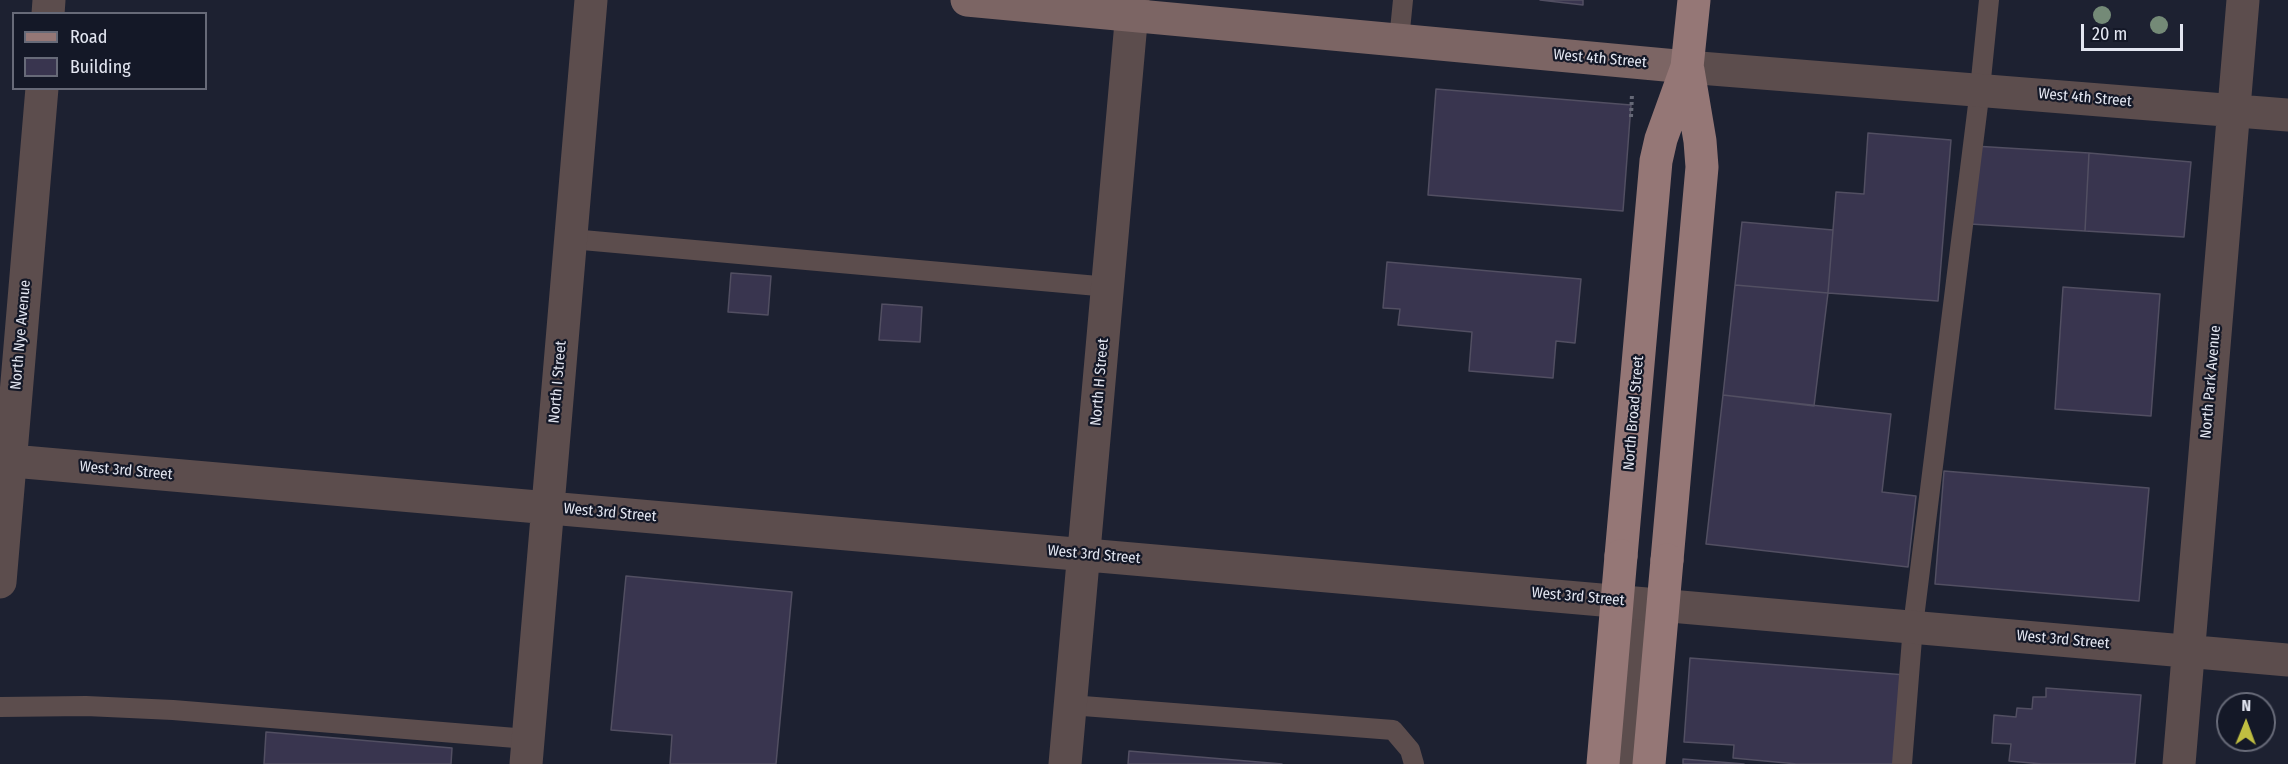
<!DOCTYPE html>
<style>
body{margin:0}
#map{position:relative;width:2288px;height:764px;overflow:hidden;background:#1d2131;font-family:"Fira Sans Condensed",sans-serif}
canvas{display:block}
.legend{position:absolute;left:12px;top:12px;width:195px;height:78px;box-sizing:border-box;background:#141827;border:2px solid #676a78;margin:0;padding:8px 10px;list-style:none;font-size:18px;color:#e3e6f1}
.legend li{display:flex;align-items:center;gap:12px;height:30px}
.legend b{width:30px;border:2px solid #676a78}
.north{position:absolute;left:2216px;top:692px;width:60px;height:60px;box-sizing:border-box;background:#141827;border:2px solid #676a78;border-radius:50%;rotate:1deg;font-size:16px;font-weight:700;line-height:24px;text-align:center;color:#e3e6f1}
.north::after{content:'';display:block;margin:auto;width:21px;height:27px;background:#c0be41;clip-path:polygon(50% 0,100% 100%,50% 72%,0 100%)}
.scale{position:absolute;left:2081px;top:24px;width:102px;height:27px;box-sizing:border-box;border:3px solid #e3e6f1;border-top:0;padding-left:8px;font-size:18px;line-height:21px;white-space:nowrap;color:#e3e6f1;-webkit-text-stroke:4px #141827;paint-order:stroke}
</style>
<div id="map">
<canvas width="2288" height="764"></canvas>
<ul class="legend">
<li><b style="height:8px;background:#957776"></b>Road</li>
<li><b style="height:16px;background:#39354f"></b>Building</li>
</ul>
<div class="north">N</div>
<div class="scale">20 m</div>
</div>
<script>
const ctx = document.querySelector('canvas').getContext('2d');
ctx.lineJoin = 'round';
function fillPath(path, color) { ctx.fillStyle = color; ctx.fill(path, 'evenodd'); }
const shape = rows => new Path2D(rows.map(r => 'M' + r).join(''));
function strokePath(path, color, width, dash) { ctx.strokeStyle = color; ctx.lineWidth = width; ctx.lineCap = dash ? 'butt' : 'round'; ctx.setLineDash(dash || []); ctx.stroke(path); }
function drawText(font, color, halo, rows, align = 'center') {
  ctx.font = font + ' "Fira Sans Condensed",sans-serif'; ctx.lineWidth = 4.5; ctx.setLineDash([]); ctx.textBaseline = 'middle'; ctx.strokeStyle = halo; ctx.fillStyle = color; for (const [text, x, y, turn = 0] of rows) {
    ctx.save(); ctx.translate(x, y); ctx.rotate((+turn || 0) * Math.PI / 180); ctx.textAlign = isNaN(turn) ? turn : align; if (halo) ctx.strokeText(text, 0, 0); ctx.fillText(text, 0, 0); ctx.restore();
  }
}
const building = shape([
 [1540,0,1583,0,1583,5,1540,0],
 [1436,89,1631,105,1623,211,1428,195,1436,89],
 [1868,133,1951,140,1938,301,1828,293,1836,192,1864,194,1868,133],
 [1974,146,2089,153,2085,231,1970,224,1974,146],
 [2089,153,2191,162,2184,237,2085,231,2089,153],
 [1742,222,1833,230,1828,293,1735,285,1742,222],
 [1387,262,1581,279,1575,343,1556,341,1553,378,1469,371,1472,332,1398,325,1400,309,1383,308,1387,262],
 [731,273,771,276,768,315,728,312,731,273],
 [1735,285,1828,293,1814,406,1723,395,1735,285],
 [2063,287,2160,294,2151,416,2055,409,2063,287],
 [882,304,922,307,920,342,879,340,882,304],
 [1723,395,1891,414,1882,492,1916,496,1908,567,1706,544,1723,395],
 [1944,471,2149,488,2139,601,1935,584,1944,471],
 [626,576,792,592,776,764,670,764,672,735,611,730,626,576],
 [1690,658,1906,675,1899,764,1797,764,1733,758,1734,745,1684,742,1690,658],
 [2046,688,2141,695,2135,764,2042,764,2009,761,2011,744,1992,743,1994,715,2016,717,2017,708,2032,709,2033,697,2046,697,2046,688],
 [266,732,452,748,451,764,264,764,266,732],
 [1129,751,1282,764,1128,764,1129,751],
 [1683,759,1744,764,1683,764,1683,759]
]);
const path = shape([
 [1631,117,1632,94]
]);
const lane = shape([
 [1399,40,1403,0],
 [571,239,1109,287],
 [1070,705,1393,730,1410,750,1414,764],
 [0,707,86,706,173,710,528,739],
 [1626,764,1640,602],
 [1902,764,1913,626,1980,89,1989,0]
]);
const street = shape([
 [48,14,49,0],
 [1687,67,2288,115],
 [0,460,2288,660],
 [0,582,42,88],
 [526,764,591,0],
 [1065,764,1133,0],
 [2179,764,2243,0]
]);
const secondary = shape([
 [967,0,1687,67]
]);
const primary = shape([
 [1621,556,1656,161,1661,139,1687,67,1694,0],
 [1667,560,1702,167,1700,141,1688,70]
]);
const primaryBridge = shape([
 [1603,764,1621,556],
 [1649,764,1667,560]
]);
const trees = [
 [2102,15],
 [2159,25]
];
const streetNames = [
 ["West 4th Street",1600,59,5],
 ["West 4th Street",2085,98,5],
 ["North Nye Avenue",21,335,-85],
 ["North I Street",558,382,-85],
 ["North H Street",1100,382,-85],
 ["North Park Avenue",2211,382,-85],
 ["North Broad Street",1634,413,-85],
 ["West 3rd Street",126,471,5],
 ["West 3rd Street",610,513,5],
 ["West 3rd Street",1094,555,5],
 ["West 3rd Street",1578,597,5],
 ["West 3rd Street",2063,640,5]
];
fillPath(building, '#39354f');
strokePath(building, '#524f62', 1.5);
strokePath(path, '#656876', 4, [3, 3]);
strokePath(lane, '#5c4d4d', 20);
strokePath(street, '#5c4d4d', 33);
strokePath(secondary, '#7c6564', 33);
strokePath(primary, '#957776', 33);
strokePath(primaryBridge, '#957776', 33);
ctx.fillStyle = '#748a77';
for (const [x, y] of trees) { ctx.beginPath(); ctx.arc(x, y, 9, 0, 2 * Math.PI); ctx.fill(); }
drawText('15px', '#e3e6f1', '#141827', streetNames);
</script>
